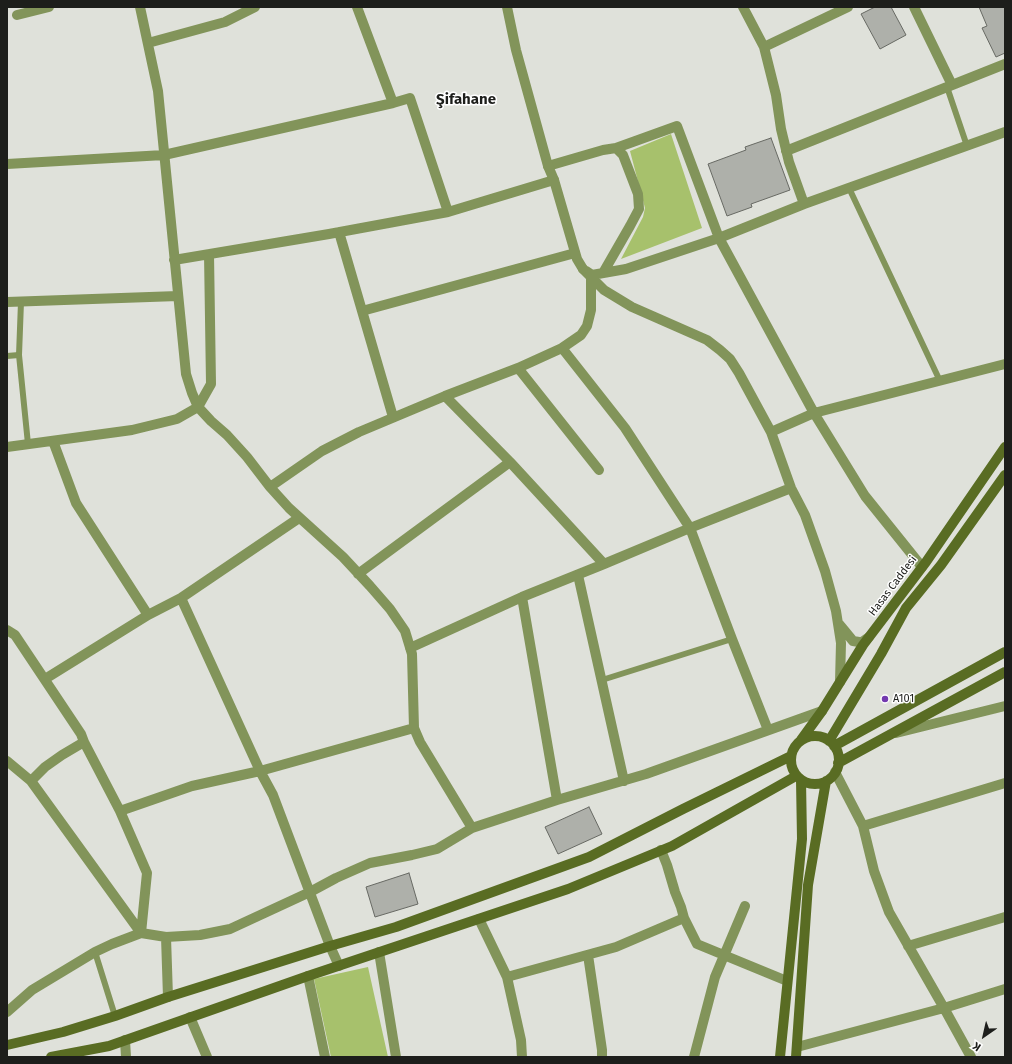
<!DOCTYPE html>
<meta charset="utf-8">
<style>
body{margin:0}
#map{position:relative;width:1012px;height:1064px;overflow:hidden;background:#dfe1da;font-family:"Fira Sans",sans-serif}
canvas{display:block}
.frame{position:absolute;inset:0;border:8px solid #1d1e1b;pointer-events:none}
.north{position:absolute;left:964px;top:1016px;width:40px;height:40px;-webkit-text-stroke:3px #fff;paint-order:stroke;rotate:214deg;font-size:11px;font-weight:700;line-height:16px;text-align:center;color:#1d1e1b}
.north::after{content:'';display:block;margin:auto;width:14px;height:18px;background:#1d1e1b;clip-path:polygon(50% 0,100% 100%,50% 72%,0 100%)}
</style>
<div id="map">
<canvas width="1012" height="1064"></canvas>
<div class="frame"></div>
<div class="north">K</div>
</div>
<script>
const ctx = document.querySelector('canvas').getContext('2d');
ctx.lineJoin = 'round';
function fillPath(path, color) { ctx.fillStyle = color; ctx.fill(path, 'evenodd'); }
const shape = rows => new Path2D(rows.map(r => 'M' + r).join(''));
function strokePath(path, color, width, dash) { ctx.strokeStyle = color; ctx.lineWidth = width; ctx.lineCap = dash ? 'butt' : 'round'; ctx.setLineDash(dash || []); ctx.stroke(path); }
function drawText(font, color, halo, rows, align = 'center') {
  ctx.font = font + ' "Fira Sans",sans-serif'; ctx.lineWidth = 3; ctx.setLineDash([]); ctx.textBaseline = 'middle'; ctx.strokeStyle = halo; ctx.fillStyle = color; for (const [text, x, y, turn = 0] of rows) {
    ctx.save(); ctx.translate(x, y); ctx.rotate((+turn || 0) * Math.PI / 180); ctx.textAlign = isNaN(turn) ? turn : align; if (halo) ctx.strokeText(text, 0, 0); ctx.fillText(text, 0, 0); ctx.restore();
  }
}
const green = shape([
 [671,134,702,228,621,259,643,217,645,208,630,151],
 [368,967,388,1057,331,1057,314,979]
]);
const building = shape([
 [875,7,891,7,906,35,880,49,861,14,875,7],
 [979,7,1005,7,1005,53,996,57,982,28,987,26,979,7],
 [771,138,790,190,751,204,752,207,727,216,708,164,746,150,745,147,771,138],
 [589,807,602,834,558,854,545,827,589,807],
 [409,873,418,904,375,917,366,887,409,873]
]);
const service = shape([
 [947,87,967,146],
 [849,188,940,381],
 [21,302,19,355,28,444],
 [7,356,19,355],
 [602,680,732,639],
 [95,952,115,1016]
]);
const minor = shape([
 [140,7,158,91,186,374,192,393,198,407,211,421,227,435,247,457,270,487,289,508,343,557,370,586,390,609,405,631,412,654,414,728,420,742,472,828],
 [357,7,393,103],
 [743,7,764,47,776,95,781,129,789,162,804,204],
 [914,7,952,85],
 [17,15,49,7],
 [148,43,225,22,255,7],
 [764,47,848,7],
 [616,148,677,126,719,238,814,413,865,496,922,567],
 [786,151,1005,64],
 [7,164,164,155,393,103,410,98,448,212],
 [548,166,603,150,616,148,623,155,638,194,639,209,630,226,603,273],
 [339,232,393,417],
 [174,260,329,234,448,212,554,180],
 [583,269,604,290,632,307,707,340,720,350,730,359,739,373,771,432,791,488,805,515,825,571,836,611,841,643,840,682],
 [586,271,592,275,626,269,719,238,804,204,1005,132],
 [7,302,178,296],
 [362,311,575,253],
 [562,348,625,428,690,528,732,639,768,730],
 [518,368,599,470],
 [445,396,510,462,604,564],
 [771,432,814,413,1005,364],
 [53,441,76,503,148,615],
 [7,447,132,430,177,419,198,407,211,384,209,254],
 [270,487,322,451,359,432,445,396,518,368,562,348,581,335,587,326,591,310,591,277],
 [358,574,510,462],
 [578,575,624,781],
 [522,597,557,800],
 [181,598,260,771,273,795,330,946,339,966],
 [839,624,844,630,853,641,859,642,862,642,869,637],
 [7,630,15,635,81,734,84,742,120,811,147,873,141,933],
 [410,648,522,597,604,564,690,528,791,488],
 [45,679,148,615,181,598,299,518],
 [896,733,1005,706],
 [7,761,31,781,141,933],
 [835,772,863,826,874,871,889,912,944,1008,971,1057],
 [31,781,45,767,62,755,84,742],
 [120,811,192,786,260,771,414,728],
 [863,826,1005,783],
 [661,850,667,865,675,892,681,907,684,918,697,944,787,981],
 [479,919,507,977,521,1040,522,1057],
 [166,937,168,997],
 [908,946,1005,917],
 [379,952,396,1057],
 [588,955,602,1050,602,1057],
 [308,976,325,1057],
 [507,977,616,947,684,918],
 [7,1012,32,990,95,952,112,944,141,933,166,937,200,935,230,929,310,892,336,878,370,863,412,855,437,849,472,828,557,800,646,774,822,711],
 [190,1017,207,1057],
 [125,1040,126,1057],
 [797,1047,944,1008,1005,989],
 [694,1057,715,977,745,906]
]);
const tertiary = shape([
 [507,7,516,50,548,166,554,180,577,259,583,269]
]);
const secondary = shape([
 '791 760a24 24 0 1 1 48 0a24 24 0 1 1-48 0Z',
 [801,740,822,711,863,645,926,562,1005,447],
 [829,741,881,654,906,608,941,565,1005,475],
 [834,746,1005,652],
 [838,763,1005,672],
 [7,1045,63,1032,115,1016,168,997,330,946,396,927,589,857,683,809,791,756],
 [51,1057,109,1046,308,976,568,889,672,846,796,776],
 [780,1057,802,839,801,780],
 [796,1057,808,885,826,781]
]);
const markers = [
 [885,699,4,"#7339af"]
];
const streetNames = [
 ["Hasas Caddesi",893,586,-53]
];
const poiNames = [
 ["A101",893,699]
];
const districtNames = [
 ["Şifahane",466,100]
];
fillPath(green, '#a7c16c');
fillPath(building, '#aeb0aa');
strokePath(building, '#676963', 1);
strokePath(service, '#82945a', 6);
strokePath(minor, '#82945a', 10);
strokePath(tertiary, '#82945a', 10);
strokePath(secondary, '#596c23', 10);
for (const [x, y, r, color] of markers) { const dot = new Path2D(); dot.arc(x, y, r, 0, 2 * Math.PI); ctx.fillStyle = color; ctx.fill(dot); strokePath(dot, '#fff', 1.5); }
drawText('11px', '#1d1e1b', '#fff', streetNames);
drawText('11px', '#1d1e1b', '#fff', poiNames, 'left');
drawText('bold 15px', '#1d1e1b', '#fff', districtNames);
</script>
